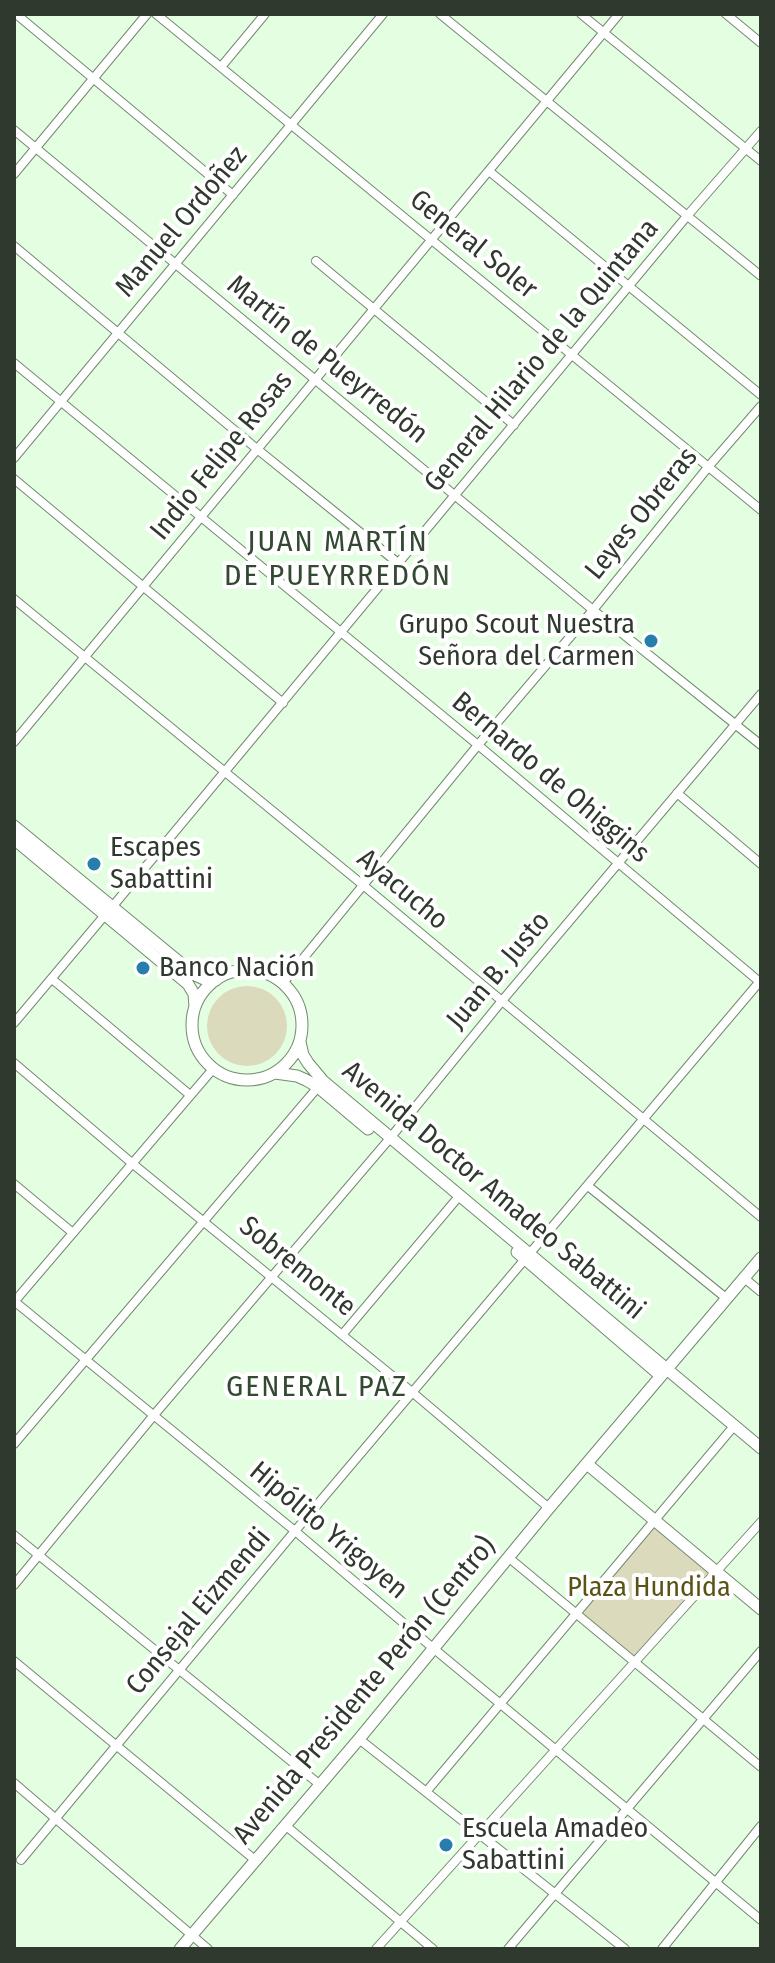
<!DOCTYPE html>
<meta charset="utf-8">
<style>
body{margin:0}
#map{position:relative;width:775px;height:1963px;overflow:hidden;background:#e4fee1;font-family:"Fira Sans Condensed",sans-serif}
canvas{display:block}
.frame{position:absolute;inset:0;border:16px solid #2f392e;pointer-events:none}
</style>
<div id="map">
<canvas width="775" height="1963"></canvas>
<div class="frame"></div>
</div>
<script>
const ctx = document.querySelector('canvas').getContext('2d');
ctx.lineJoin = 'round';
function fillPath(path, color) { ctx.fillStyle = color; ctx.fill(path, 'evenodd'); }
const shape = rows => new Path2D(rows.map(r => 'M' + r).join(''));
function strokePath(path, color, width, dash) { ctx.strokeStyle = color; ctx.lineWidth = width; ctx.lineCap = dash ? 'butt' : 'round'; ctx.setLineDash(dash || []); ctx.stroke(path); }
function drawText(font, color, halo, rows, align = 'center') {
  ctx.font = font + ' "Fira Sans Condensed",sans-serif'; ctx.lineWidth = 8; ctx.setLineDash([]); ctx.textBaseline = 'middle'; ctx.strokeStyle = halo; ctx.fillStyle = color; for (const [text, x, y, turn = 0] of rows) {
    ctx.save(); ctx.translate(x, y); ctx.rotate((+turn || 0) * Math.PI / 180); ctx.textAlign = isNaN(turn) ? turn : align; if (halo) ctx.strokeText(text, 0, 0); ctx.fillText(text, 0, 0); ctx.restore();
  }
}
const green = shape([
 '207 1026a40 40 0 1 1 80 0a40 40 0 1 1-80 0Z',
 [654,1526,709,1573,635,1656,582,1614]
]);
const minor = shape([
 [16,14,233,195],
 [156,14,761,510],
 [440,14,761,276],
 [581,14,761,161],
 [726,14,761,43],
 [221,67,265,14],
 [14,130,593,610,761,745],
 [489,171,761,395],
 [14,174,147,14],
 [14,246,257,449,398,563],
 [316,261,514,425],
 [14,363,478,745,761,983],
 [14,458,383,14],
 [14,479,283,703],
 [14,599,363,885,761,1217],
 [14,742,619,14],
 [677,793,761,864],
 [113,906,687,216,761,131],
 [52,979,190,1095],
 [283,983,478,745,593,610,709,466,761,406],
 [14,1023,105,915],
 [14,1063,133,1164,412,1392,549,1508],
 [14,1184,73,1233],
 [588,1186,726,1298],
 [743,1277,761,1292],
 [14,1301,295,1531,433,1648,761,1920],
 [14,1302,213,1069],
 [342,1335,455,1201],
 [14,1444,318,1087],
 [14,1535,319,1784],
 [508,1557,761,1767],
 [14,1585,154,1415,391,1137,501,1002,761,694],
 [14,1661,255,1860],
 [359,1739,625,1949],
 [14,1783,208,1949],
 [426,1792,734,1426],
 [285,1825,433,1949],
 [21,1860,295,1531,761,980],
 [376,1949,761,1522],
 [508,1949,761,1651],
 [662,1949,761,1826]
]);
const secondary = shape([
 [14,826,195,975,204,979,216,980],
 [14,839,188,984,194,994,195,1007],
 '192 1025a55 55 0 1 1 110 0a55 55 0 1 1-110 0Z',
 [300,1042,303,1055,308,1063,323,1081,761,1448],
 [275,1073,297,1076,306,1080,318,1087,368,1129],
 [517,1252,661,1376],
 [587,1464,761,1609],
 [180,1949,359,1739,549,1508,761,1258]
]);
const markers = [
 [651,641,8,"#277ead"],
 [94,864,8,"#277ead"],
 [143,968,8,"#277ead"],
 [446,1845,8,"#277ead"]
];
const streetNames = [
 ["Manuel Ordoñez",182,222,-50],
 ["General Soler",473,245,39],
 ["General Hilario de la Quintana",542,356,-50],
 ["Martín de Pueyrredón",327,360,39],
 ["Indio Felipe Rosas",222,456,-51],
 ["Leyes Obreras",642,514,-51],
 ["Bernardo de Ohiggins",550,778,40],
 ["Ayacucho",402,890,40],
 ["Juan B. Justo",499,971,-50],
 ["Avenida Doctor Amadeo Sabattini",493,1191,40],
 ["Sobremonte",297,1267,39],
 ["Hipólito Yrigoyen",328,1531,40],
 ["Consejal Eizmendi",199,1612,-50],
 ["Avenida Presidente Perón (Centro)",365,1691,-50]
];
const poiNames = [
 ["Grupo Scout Nuestra",635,625,"right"],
 ["Señora del Carmen",635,657,"right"],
 ["Escapes",110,848],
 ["Sabattini",110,880],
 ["Banco Nación",159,968],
 ["Escuela Amadeo",462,1829],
 ["Sabattini",462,1861]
];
const parkNames = [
 ["Plaza Hundida",649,1588]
];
const neighbourhoodNames = [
 ["JUAN MARTÍN",338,543],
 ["DE PUEYRREDÓN",338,577],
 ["GENERAL PAZ",317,1388]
];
fillPath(green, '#dcdabc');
strokePath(minor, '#738a70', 10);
strokePath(secondary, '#738a70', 13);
strokePath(minor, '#fff', 8);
strokePath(secondary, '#fff', 11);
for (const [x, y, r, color] of markers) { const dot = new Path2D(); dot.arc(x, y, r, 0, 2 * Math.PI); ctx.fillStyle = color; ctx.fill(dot); strokePath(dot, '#fff', 3); }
drawText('28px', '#2f392e', '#fff', streetNames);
drawText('28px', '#2f392e', '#fff', poiNames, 'left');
drawText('28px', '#595416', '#fff', parkNames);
ctx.letterSpacing = '2px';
drawText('30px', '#334932', '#fff', neighbourhoodNames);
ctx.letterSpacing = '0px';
</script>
